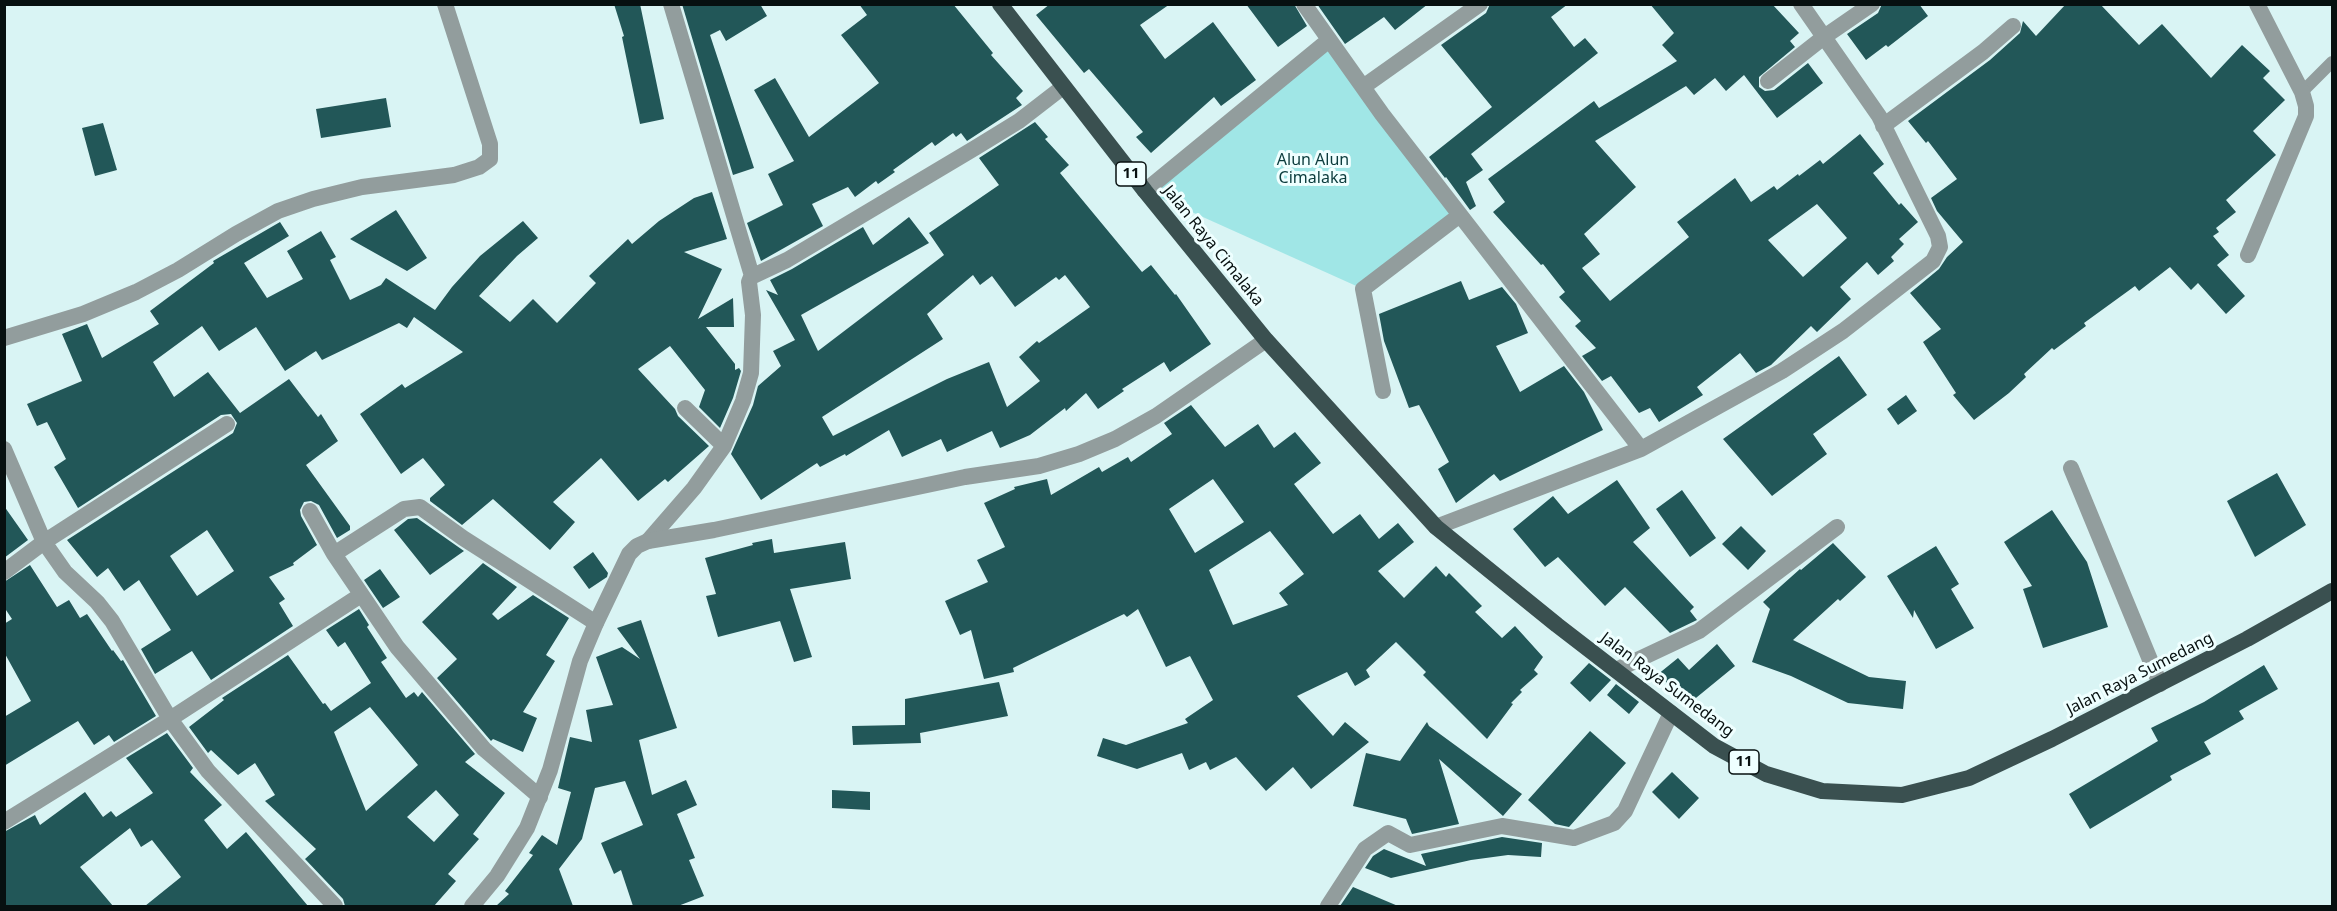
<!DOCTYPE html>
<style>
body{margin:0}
#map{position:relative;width:2337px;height:911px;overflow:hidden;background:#d9f4f4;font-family:"Noto Sans",sans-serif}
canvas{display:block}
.frame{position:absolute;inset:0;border:6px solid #071010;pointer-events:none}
</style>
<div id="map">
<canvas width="2337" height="911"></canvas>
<div class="frame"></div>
</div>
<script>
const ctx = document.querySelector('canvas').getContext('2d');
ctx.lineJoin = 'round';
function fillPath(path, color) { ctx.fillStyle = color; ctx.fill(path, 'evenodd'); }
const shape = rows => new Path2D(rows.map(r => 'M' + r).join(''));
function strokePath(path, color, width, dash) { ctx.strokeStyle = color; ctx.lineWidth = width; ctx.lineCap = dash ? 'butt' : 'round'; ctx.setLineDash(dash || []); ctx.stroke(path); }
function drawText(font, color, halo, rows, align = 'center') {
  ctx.font = font + ' "Noto Sans",sans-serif'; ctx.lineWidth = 6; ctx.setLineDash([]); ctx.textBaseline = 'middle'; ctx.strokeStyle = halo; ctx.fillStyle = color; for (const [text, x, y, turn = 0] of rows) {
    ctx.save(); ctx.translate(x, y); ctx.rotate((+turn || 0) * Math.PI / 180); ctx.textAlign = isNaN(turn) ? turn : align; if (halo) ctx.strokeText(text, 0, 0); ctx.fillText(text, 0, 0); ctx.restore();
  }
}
const green = shape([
 [1329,40,1460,215,1363,289,1145,191]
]);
const building = shape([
 [614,4,640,4,664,119,640,124,622,37,624,36],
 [682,4,760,4,767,16,726,41,720,30,710,35,754,168,733,175],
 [859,4,953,4,993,53,991,55,1023,91,1016,98,1022,105,967,141,961,133,956,137,953,133,935,146,932,142,893,170,895,172,878,184,876,181,855,197,848,187,812,204,823,226,761,261,747,223,783,205,768,174,794,161,754,90,775,78,809,137,879,83,841,35,867,15],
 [1050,4,1170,4,1140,25,1165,59,1213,22,1256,80,1221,106,1214,97,1151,153,1136,137,1143,132,1089,69,1084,73,1036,15],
 [1246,4,1294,4,1307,26,1278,47],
 [1317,4,1428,4,1395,30,1384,17,1345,44],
 [1490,4,1568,4,1551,17,1574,47,1585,38,1598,53,1471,154,1483,170,1466,182,1476,206,1470,210,1446,177,1445,178,1429,157,1492,107,1441,45,1486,13],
 [1650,4,1772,4,1799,33,1790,41,1795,47,1759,77,1759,87,1765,91,1774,90,1808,63,1823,83,1777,118,1744,75,1726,91,1715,78,1694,95,1686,86,1595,141,1636,187,1584,234,1600,254,1582,268,1610,301,1689,237,1677,222,1735,178,1751,202,1774,186,1777,190,1798,174,1799,176,1820,160,1823,164,1860,134,1884,164,1873,173,1899,205,1901,203,1918,222,1899,239,1904,244,1891,257,1894,261,1878,275,1867,262,1840,287,1851,299,1817,332,1811,326,1771,365,1756,373,1740,353,1697,387,1703,395,1659,422,1650,408,1639,413,1611,376,1602,381,1582,356,1596,348,1575,326,1581,321,1559,297,1565,292,1543,264,1541,265,1493,212,1505,202,1488,179,1594,101,1599,108,1677,61,1662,45,1674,33],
 [1817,204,1847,238,1803,277,1768,240],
 [1882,4,1919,4,1928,16,1888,47,1886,45,1866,60,1847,34,1878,13],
 [2066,4,2100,4,2139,45,2162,24,2211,78,2242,45,2270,71,2263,78,2285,100,2253,131,2276,155,2226,200,2236,212,2216,228,2219,232,2213,236,2229,255,2217,265,2245,296,2226,314,2198,283,2191,290,2170,267,2139,291,2135,286,2084,323,2086,326,2054,350,2052,348,2024,374,2026,377,2009,393,1974,420,1953,395,1956,393,1923,342,1941,329,1910,293,1939,269,1947,257,1963,242,1937,211,1931,198,1957,179,1928,141,1926,143,1908,121,1990,60,2020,33,2023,21,2036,36],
 [386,98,391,127,321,138,316,109],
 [1035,122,1048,137,1045,139,1069,165,1060,173,1142,272,1151,265,1175,295,1176,294,1211,344,1170,372,1164,362,1122,389,1124,391,1098,409,1086,393,1066,411,1065,408,1030,435,1000,448,992,431,947,452,941,439,902,457,889,430,846,456,845,454,820,467,817,463,761,500,731,454,753,405,758,386,781,366,773,351,795,340,766,290,778,295,770,280,792,269,863,227,873,245,909,217,929,243,801,315,818,351,944,255,929,233,999,185,979,158],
 [973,275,980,285,992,276,1015,307,1056,277,1059,280,1065,275,1090,307,1039,343,1037,341,1019,357,1040,381,1007,407,989,362,947,379,833,436,822,417,943,339,927,314],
 [103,123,117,170,95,176,82,128],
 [712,192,727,239,684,252,722,269,698,319,733,298,734,327,706,327,735,364,735,370,739,368,741,371,733,398,720,428,699,407,705,390,670,346,638,369,675,409,678,416,709,446,668,482,665,479,638,501,601,458,553,502,575,522,550,550,493,499,462,525,430,501,430,498,445,485,423,458,401,474,360,414,402,384,405,388,463,352,414,317,407,328,399,323,322,360,316,351,285,371,256,327,219,351,202,326,153,362,174,397,208,372,240,413,289,379,318,417,321,414,338,441,306,465,350,526,350,530,337,538,319,505,311,501,304,502,300,510,301,516,317,545,293,563,294,565,269,577,285,599,279,603,293,626,211,680,192,651,155,674,141,649,171,630,139,580,124,591,108,568,97,577,67,540,233,433,237,423,231,414,221,415,78,508,54,467,66,459,47,422,37,426,27,404,82,381,62,334,87,324,102,358,159,324,150,311,214,263,213,261,280,222,289,236,244,263,267,298,303,279,287,251,321,231,336,257,330,260,350,300,381,285,386,278,435,310,452,287,480,256,523,221,538,238,517,256,479,296,510,322,533,299,557,323,596,283,589,276,628,239,632,244,659,221,694,198],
 [207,530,234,571,197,596,170,556],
 [396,210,427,258,407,271,350,239],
 [1461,281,1469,300,1502,287,1516,304,1528,333,1496,346,1520,392,1564,366,1584,392,1603,430,1500,481,1494,474,1456,503,1438,469,1449,462,1419,405,1409,408,1384,341,1379,314],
 [1839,356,1867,395,1813,434,1827,454,1772,496,1723,439],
 [1906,395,1917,411,1898,425,1887,409],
 [1191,405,1225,447,1258,424,1274,448,1295,432,1321,463,1294,484,1333,534,1360,514,1379,539,1398,523,1414,542,1378,571,1404,598,1436,566,1446,577,1449,573,1482,606,1475,612,1502,638,1515,626,1543,657,1534,670,1538,674,1520,690,1522,692,1511,703,1513,704,1487,739,1423,675,1426,672,1396,642,1366,670,1370,677,1355,686,1347,672,1297,696,1333,736,1345,722,1369,742,1311,789,1293,767,1266,791,1236,757,1210,770,1206,762,1189,770,1182,753,1137,769,1097,756,1103,738,1126,745,1188,723,1185,719,1213,700,1190,656,1166,667,1138,609,1127,617,1124,614,1013,668,1014,672,984,679,971,630,960,635,945,601,988,582,977,560,1005,547,984,503,1015,489,1014,487,1047,479,1051,495,1099,467,1102,472,1128,457,1131,462,1172,434,1164,423],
 [1213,479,1244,522,1195,553,1169,509],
 [1270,531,1304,574,1279,593,1288,605,1233,625,1209,570],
 [2277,473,2306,525,2255,557,2227,501],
 [1617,480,1650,528,1633,542,1694,607,1690,611,1697,620,1670,633,1625,587,1605,606,1558,557,1545,567,1513,529,1553,496,1568,514],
 [1682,490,1716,538,1690,557,1656,509],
 [4,506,28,540,4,558],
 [2052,510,2087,562,2108,627,2043,648,2023,589,2032,586,2004,542],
 [417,518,464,551,430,575,394,530,408,519],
 [1741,526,1766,551,1748,570,1722,544],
 [772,539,774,553,845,542,851,579,790,589,812,657,794,662,780,621,718,637,706,596,716,594,705,558,753,545,752,543],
 [1833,543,1866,577,1840,601,1838,599,1793,640,1869,677,1906,681,1903,709,1848,703,1791,676,1752,662,1770,609,1763,602,1800,569,1801,570],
 [1936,546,1959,584,1951,589,1974,628,1936,649,1914,610,1913,618,1887,576],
 [593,552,608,573,607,577,589,589,573,567],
 [483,563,517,587,492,614,498,620,533,595,569,618,546,655,555,661,523,712,537,718,523,752,493,739,491,741,437,678,457,659,422,622],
 [30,565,57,607,69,600,80,618,87,614,112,651,113,650,121,661,123,660,156,716,114,742,109,735,94,745,78,721,4,766,4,717,31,701,4,652,4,624,12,619,4,607,4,582],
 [380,569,400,597,383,608,364,580],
 [359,609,369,625,367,627,387,658,381,662,406,698,414,692,418,697,422,692,475,754,465,762,505,793,473,834,479,839,448,874,456,881,434,906,345,906,343,899,305,859,316,849,265,801,275,795,255,763,238,775,211,750,208,753,189,727,224,700,222,698,288,655,323,704,325,703,331,711,371,683,345,642,338,647,326,630],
 [370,707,418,765,366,811,334,732],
 [436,790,459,815,434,842,407,817],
 [641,620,677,728,639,740,652,795,686,780,697,805,677,814,695,858,689,860,704,896,678,906,633,906,621,870,614,874,601,843,643,825,625,781,595,788,582,839,559,869,573,906,496,906,509,894,505,891,533,855,529,853,542,835,557,845,571,792,558,788,570,737,592,742,586,710,613,705,596,657,622,647,640,659,617,628],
 [1717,644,1735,666,1691,702,1657,675,1678,658,1689,670],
 [1589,663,1611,680,1590,702,1570,683],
 [2264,665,2278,689,2239,711,2244,719,2204,742,2211,754,2170,776,2172,780,2090,829,2069,794,2158,741,2151,728,2204,702],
 [999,682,1008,716,920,733,921,743,853,745,852,726,905,725,905,699],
 [1616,684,1639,702,1629,714,1607,695],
 [1427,722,1429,726,1522,794,1503,816,1439,759,1459,824,1412,834,1406,819,1353,806,1366,753,1400,761],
 [1590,731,1626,763,1569,827,1555,824,1528,800],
 [167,733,193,768,190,772,222,805,204,820,227,849,246,832,308,906,145,906,181,877,152,840,141,847,130,828,80,867,113,906,4,906,4,832,35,815,40,825,85,792,103,817,111,811,116,817,153,793,126,758],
 [1672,772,1699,798,1679,819,1652,792],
 [832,790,870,792,870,810,832,808],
 [1502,837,1542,843,1541,857,1508,855,1471,860,1391,878,1365,868,1373,856,1384,849,1426,866,1421,854],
 [1353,887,1398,906,1340,906]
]);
const service = shape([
 [2302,92,2332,62]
]);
const minor = shape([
 [671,4,752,276],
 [1304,4,1382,114,1641,449],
 [1768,81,1824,37,1872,4],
 [1363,87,1480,4],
 [1883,126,1983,52,2013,26],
 [1145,191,1329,40],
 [2248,255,2306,116,2306,106,2302,92,2257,4],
 [4,338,83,314,136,292,178,270,236,234,278,211,313,199,362,187,454,175,479,167,490,159,490,144,445,4],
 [1383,391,1363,289,1460,215],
 [685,408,724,446,743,401,751,373,753,315,749,282,751,277,787,260,975,148,1019,121,1063,87],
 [4,449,44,542,227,424],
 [2071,468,2160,684],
 [310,511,334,554,397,647,484,749,540,797],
 [1436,527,1641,449,1782,371,1843,331,1933,261,1940,247,1938,236,1879,116,1801,4],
 [648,541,694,488,724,446],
 [334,554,404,509,420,507,463,538,596,623],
 [4,572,44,542,65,572,97,602,112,621,170,719,208,771,335,906],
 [1616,670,1699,631,1837,527],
 [4,822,170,719,361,595],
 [1328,906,1365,849,1388,833,1410,845,1502,826,1574,838,1614,823,1625,811,1671,713]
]);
const tertiary = shape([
 [472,906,497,876,527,828,550,770,580,661,596,623,629,554,637,546,648,541,714,530,965,477,1039,466,1079,454,1115,439,1156,416,1266,340]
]);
const trunk = shape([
 [1000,4,1145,191,1266,340,1436,527,1557,625,1714,746,1766,774,1822,791,1902,795,1969,778,2052,739,2247,639,2332,591]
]);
const shields = [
 [1131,174,30],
 [1744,762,30]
];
const shieldNames = [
 ["11",1131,174],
 ["11",1744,762]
];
const parkNames = [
 ["Alun Alun",1313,160],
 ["Cimalaka",1313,178]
];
const streetNames = [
 ["Jalan Raya Cimalaka",1213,246,51],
 ["Jalan Raya Sumedang",2140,674,-27],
 ["Jalan Raya Sumedang",1667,685,37]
];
fillPath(green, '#a0e6e6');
fillPath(building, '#225758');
strokePath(service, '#929d9d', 12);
strokePath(minor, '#929d9d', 16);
strokePath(tertiary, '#929d9d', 16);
strokePath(trunk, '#3a5050', 16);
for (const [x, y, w] of shields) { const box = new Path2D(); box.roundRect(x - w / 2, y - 12, w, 24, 4.5); ctx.fillStyle = '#efffff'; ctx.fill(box); strokePath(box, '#071010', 1.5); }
drawText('bold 15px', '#071010', null, shieldNames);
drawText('16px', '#0b3b3c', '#efffff', parkNames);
drawText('16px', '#071010', '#efffff', streetNames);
</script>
